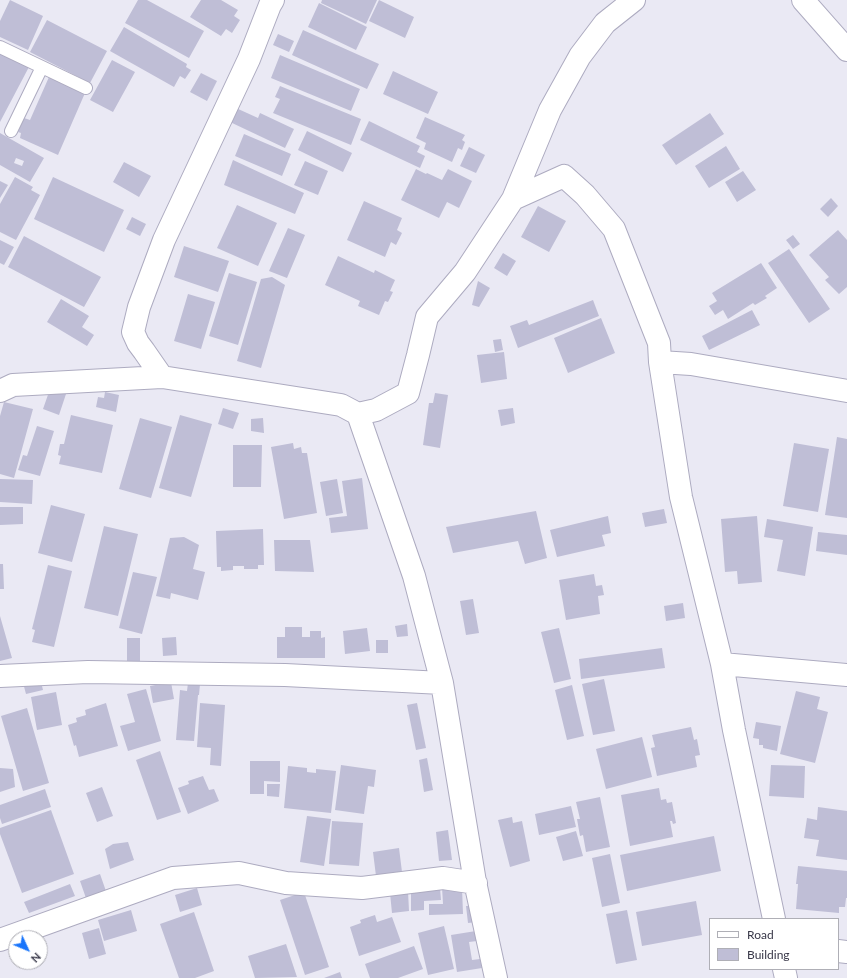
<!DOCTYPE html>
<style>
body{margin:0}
#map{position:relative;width:847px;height:978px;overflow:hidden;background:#eae9f4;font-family:Lato,sans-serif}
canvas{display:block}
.legend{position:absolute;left:709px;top:918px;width:130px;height:52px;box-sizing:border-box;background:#fff;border:1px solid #afafb6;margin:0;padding:5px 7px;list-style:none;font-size:12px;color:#383748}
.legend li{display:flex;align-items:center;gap:8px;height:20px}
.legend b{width:20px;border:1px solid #afafb6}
.north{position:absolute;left:8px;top:930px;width:40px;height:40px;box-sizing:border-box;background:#fff;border:1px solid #afafb6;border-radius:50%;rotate:134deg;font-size:11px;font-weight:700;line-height:16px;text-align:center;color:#383748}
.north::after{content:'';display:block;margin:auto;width:14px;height:18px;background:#1975fb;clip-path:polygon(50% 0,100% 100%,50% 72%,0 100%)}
</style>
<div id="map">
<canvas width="847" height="978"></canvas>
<ul class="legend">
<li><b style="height:5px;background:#fff"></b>Road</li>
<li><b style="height:11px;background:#bfbed6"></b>Building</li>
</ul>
<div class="north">N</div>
</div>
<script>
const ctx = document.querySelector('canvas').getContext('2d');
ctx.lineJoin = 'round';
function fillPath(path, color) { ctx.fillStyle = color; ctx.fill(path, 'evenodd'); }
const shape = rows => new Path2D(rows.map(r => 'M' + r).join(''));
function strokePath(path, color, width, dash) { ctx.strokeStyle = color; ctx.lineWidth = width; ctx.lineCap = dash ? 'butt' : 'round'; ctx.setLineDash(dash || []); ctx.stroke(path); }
const building = shape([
 [10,0,43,16,28,50,0,37,0,21],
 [138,0,147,0,204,31,189,58,125,23],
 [201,0,221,0,238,10,234,16,240,20,232,33,226,29,221,36,190,17],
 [322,0,377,0,366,24,321,3],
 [379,0,414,17,405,38,369,21],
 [319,3,367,27,356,50,308,27],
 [47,20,107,51,90,83,30,52],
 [124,27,187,64,186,67,191,70,185,79,180,76,174,87,110,51],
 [303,30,379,64,367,89,292,55],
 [278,34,294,41,289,52,273,45],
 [0,49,30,65,0,122],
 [280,55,360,89,351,111,271,78],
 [112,60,135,72,113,112,90,100],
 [393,71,438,92,428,114,383,94],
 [201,73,217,81,207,101,190,92],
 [49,77,85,93,58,155,20,138,21,133,18,132,24,118,30,120],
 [280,86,361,119,351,145,273,113,280,99,275,97],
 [236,108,258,118,260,113,294,129,285,148,230,122],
 [710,113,724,134,676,165,662,145],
 [425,117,465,135,462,140,465,142,462,150,458,148,452,162,424,149,426,143,416,138],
 [369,121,420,146,417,152,425,156,420,168,360,140],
 [307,131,352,153,343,172,298,150],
 [0,133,44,158,30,182,0,165],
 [16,158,24,161,22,166,14,163],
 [244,134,291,154,282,176,235,156],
 [726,146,740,169,709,188,695,166],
 [469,147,485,155,476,173,460,166],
 [233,160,304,193,295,214,224,185],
 [305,161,328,171,318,195,294,185],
 [124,162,151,176,139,197,113,182],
 [416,169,426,174,427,173,442,180,448,169,472,181,459,208,447,202,439,218,401,200],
 [743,171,756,190,737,202,725,182],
 [15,177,33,187,31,190,40,195,16,240,0,232,0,204],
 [53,177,124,210,104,252,34,219],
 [0,181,8,185,0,198],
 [831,198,838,206,828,217,820,209],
 [364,201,402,218,397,230,402,233,396,245,391,242,385,257,347,240],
 [237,205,277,223,258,266,217,248],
 [538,206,566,221,549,252,521,237],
 [132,217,146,224,140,236,126,229],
 [288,228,305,235,287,278,269,271],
 [838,230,847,240,847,287,839,294,825,280,829,277,809,255],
 [793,235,800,244,793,249,786,240],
 [24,236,101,277,84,307,8,267],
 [0,240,14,247,4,265,0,263],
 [184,246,229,261,218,292,174,277],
 [789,249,830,309,809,323,768,263],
 [503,253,516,261,507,276,494,268],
 [338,256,374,273,375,270,395,280,390,291,393,292,388,302,385,301,379,315,358,306,360,301,325,285],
 [761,263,777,288,765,296,767,298,755,305,753,303,728,319,723,310,715,315,709,306,717,301,712,293],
 [229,273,257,282,238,345,209,336],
 [272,277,285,285,261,368,237,361,261,279],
 [478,281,490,288,479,307,472,305],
 [188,294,215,302,201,349,174,341],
 [61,299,89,316,82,327,94,335,87,346,47,322],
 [593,300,599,316,518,348,510,326,527,320,529,325],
 [752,310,760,325,709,350,702,336],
 [601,318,615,353,568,373,554,338],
 [501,339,503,350,495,352,493,340],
 [504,352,507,379,481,383,477,355],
 [50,389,66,394,59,415,43,409],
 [105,392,119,395,116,412,96,407,98,397,104,398],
 [435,393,448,395,440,448,423,445,429,403,433,403],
 [4,402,33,409,14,478,0,474,0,416],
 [223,408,239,413,233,429,218,424],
 [513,408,515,423,501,426,498,410],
 [71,415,113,425,102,473,59,464,61,456,58,455,60,444,64,444],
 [180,415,212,424,191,497,159,488],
 [140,418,172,427,151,498,119,489],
 [263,418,264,433,251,431,251,419],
 [37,426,54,431,40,476,18,470,23,455,27,456],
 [837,437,847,439,847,518,825,515],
 [293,443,294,449,301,447,302,453,307,453,317,513,284,519,271,447],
 [794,443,829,449,818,512,783,506],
 [233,445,262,445,261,487,233,487],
 [362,478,368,529,331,533,329,518,347,516,342,481],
 [0,479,33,480,32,504,0,502],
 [337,479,343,513,326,516,320,482],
 [51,505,85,514,72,562,38,553],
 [0,507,23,507,23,524,0,525],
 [664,509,667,523,645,527,642,513],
 [536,511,547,558,525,564,518,541,453,553,446,527],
 [608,516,611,533,602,535,605,546,557,557,550,530],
 [757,516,762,582,738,584,737,571,725,572,721,519],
 [767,519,813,527,805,576,777,571,783,540,764,537],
 [104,526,138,534,118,616,84,608],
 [263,529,264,565,258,565,258,569,244,569,244,566,233,566,233,570,221,571,221,567,217,567,216,531],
 [818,532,847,535,847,555,816,551],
 [184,537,199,545,193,569,205,572,198,600,171,593,170,599,156,596,170,538],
 [274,540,310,540,314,572,275,571],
 [0,564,3,564,4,589,0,589],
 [48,565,72,571,54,647,32,642,35,630,32,629],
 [133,572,157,577,142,634,119,628],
 [594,574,596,586,602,585,604,595,598,596,600,614,566,620,559,580],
 [473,599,479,633,466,635,460,601],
 [683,603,685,618,666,621,664,606],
 [0,616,12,658,0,661],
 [407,624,408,636,397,637,395,626],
 [285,627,302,627,302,637,310,637,310,631,321,631,321,638,325,637,325,658,277,658,277,637,285,637],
 [367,628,370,651,345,654,343,631],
 [559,628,571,679,554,683,541,632],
 [176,637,177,655,163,656,162,638],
 [127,638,140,638,140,665,127,665],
 [376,640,388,640,388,653,376,653],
 [662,648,665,668,581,679,579,659],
 [39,674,43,690,26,694,22,679],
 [604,679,615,731,593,735,582,684],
 [171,682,174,699,153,703,150,686],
 [188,683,200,684,199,695,198,695,194,741,176,740,180,690,187,691],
 [572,685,584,736,567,740,555,690],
 [146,689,161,741,128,751,120,726,135,722,127,694],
 [796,691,820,697,817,709,828,712,815,763,780,754],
 [56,692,62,725,37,730,31,697],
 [106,703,118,746,79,757,76,745,74,746,68,725,77,722,76,718,86,715,85,710],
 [200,703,225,705,221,766,210,765,211,748,197,747],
 [417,703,426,748,416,750,407,705],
 [27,708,49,783,23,791,1,716],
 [756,722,781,726,777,751,763,748,763,745,759,745,759,739,753,738],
 [691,727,694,740,697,739,700,755,695,756,697,767,657,776,651,748,655,747,652,735],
 [642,737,652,777,606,789,596,749],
 [160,751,181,812,157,820,136,760],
 [427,758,433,790,424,792,419,760],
 [250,761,280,761,280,782,264,781,264,794,250,794],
 [341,765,376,770,374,787,368,786,364,814,335,810],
 [771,765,805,766,804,798,769,796],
 [288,766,307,768,307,772,316,773,316,769,336,771,331,813,284,808],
 [0,768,13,769,15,787,0,792],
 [203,776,209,790,214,789,219,801,188,814,178,788,189,784,188,781],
 [267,784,280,784,279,797,267,796],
 [102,787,113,816,97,822,86,793],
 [659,788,661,800,666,799,667,803,672,802,676,823,673,824,672,821,670,821,673,837,630,846,621,795],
 [45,789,51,807,2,824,0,818,0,805],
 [600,797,610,847,586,852,583,835,580,836,577,819,580,819,576,802],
 [571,806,576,827,539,835,535,814],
 [818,807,847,811,847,860,816,856,819,840,804,838,807,818,817,820],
 [51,810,74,874,22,893,0,834,0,828],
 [307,816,331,819,324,866,300,862],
 [512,817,513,823,522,821,530,861,510,867,498,820],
 [332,821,363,823,359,866,329,864],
 [448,830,452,860,439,861,436,832],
 [576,831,583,856,563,861,556,837],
 [714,836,721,871,627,891,620,855],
 [128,842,134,860,110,869,105,849,113,844],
 [399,848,402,872,376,876,373,852],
 [610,854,620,903,602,907,592,858],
 [798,866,847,871,847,898,846,898,845,907,839,907,839,913,796,909,798,884,796,884],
 [100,874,107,894,87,901,80,881],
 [70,884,75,896,29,913,24,902],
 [442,887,462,887,463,914,429,915,429,904,443,904],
 [197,888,202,905,180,912,175,895],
 [440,888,441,900,424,901,424,910,411,911,411,889],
 [408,891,409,911,392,913,390,893],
 [304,892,329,967,305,975,280,900],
 [696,901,702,935,642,946,636,912],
 [466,906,475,906,477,922,468,923],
 [131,910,137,931,104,941,98,920],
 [627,910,637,960,616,964,606,914],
 [194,912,214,971,195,978,179,978,160,924],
 [375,915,377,922,392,917,401,942,359,956,350,927,361,923,360,920],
 [444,926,454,969,428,975,418,933],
 [99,928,106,954,89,959,82,933],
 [476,931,477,941,469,942,472,960,480,959,482,968,457,972,451,935],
 [286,944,297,977,255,978,248,956],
 [414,946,423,969,398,978,370,978,365,964],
 [340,972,342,978,324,978]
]);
const service = shape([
 [0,47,86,88],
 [11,131,42,67]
]);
const minor = shape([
 [803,0,847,50],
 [513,199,564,176,585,195,614,229,659,343,660,362,691,364,847,391],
 [660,362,681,497,722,664,734,730,774,919],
 [162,377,144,351,138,343,133,332,139,307,164,240,249,59,270,5,273,0],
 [0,391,13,385,162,377,341,405,358,414],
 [722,664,847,675],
 [0,676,88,672,285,675,442,683],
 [0,940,173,878,239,873,286,883,362,888,443,878,476,883],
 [838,951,847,952],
 [784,969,786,978],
 [496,978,475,882,442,683,414,576,358,414,376,410,408,393,418,355,427,317,465,272,513,199,550,110,580,56,605,23,634,0]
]);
fillPath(building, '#bfbed6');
strokePath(service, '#adabc0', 14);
strokePath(minor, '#adabc0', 24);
strokePath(service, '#fff', 12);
strokePath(minor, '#fff', 22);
</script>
